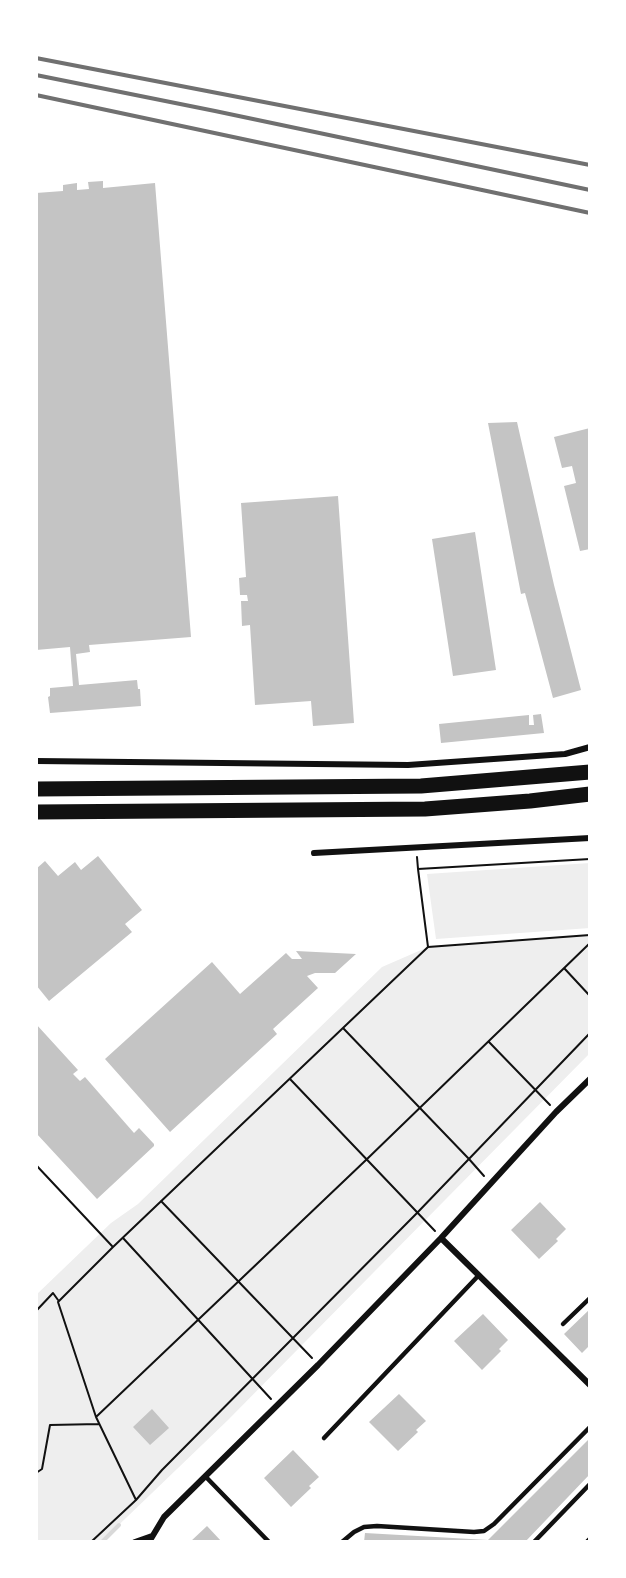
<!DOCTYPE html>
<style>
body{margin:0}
#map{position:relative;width:626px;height:1578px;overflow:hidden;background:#fff;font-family:Ubuntu,sans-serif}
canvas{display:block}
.frame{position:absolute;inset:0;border:38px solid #fff;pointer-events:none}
</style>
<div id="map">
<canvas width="626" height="1578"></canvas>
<div class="frame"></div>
</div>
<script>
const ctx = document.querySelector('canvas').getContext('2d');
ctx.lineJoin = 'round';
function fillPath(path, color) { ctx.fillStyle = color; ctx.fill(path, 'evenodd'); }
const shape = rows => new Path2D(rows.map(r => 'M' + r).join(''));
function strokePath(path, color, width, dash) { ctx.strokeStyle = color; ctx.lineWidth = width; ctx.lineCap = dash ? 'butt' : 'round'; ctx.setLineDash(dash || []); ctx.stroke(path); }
const green = shape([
 [590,863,590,928,436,939,427,874],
 [590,935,590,1053,228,1420,101,1542,36,1542,36,1295,111,1223,138,1204,382,967,428,947]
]);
const stream = shape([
 [102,1542,119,1525]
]);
const building = shape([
 [103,181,103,188,155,183,191,637,89,645,90,652,76,654,79,685,137,680,138,689,140,689,141,706,50,713,48,697,50,696,50,688,73,686,70,647,36,650,36,193,63,191,63,185,77,183,77,190,89,189,88,182],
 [517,422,554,585,581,690,553,698,525,593,521,594,488,423],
 [590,428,590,549,580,551,564,486,576,483,572,466,562,468,554,437],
 [338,496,354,723,313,726,311,701,255,705,250,625,242,626,241,601,248,601,247,595,240,595,239,578,246,577,241,503],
 [475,532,496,670,453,676,432,539],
 [541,714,544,733,441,743,439,724,529,715,529,725,534,725,533,715],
 [98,856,142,910,125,924,132,932,49,1001,36,985,36,869,45,861,58,876,75,862,81,870],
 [296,951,356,954,335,973,315,973,307,976,318,988,273,1029,277,1034,170,1132,105,1059,212,962,240,994,286,953,292,959,302,959],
 [36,1024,78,1070,73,1074,80,1081,85,1077,134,1133,139,1128,154,1144,154,1146,97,1199,36,1133],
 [540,1202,566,1229,556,1239,558,1241,539,1259,511,1230],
 [590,1309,590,1345,582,1353,564,1334],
 [483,1314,508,1340,499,1349,501,1351,482,1370,454,1341],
 [399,1394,426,1421,416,1430,418,1432,398,1451,369,1422],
 [152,1409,169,1428,150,1445,133,1427],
 [590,1438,590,1474,525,1542,364,1542,365,1533,488,1540],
 [293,1450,319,1477,309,1486,311,1488,291,1507,264,1478],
 [207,1526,222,1542,190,1542]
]);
const path = shape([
 [417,857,418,869],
 [590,943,366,1160,96,1417,136,1500,162,1470,417,1213,590,1033],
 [428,947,418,869,590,859],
 [564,968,590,996],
 [343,1028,469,1159,484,1176],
 [489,1042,550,1105],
 [290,1079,435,1231],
 [36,1165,112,1246],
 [161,1201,312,1358],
 [123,1238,271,1399],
 [36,1311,53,1293,58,1300],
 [96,1417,58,1302,113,1247,428,947,590,935],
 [36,1473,42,1469,50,1425,99,1424],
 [91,1542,136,1500]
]);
const service = shape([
 [563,1324,590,1298],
 [324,1438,479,1275],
 [205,1476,269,1542],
 [342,1542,354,1532,364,1527,377,1526,474,1532,484,1531,494,1524,590,1427],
 [534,1542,590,1484]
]);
const pedestrian = shape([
 [587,1542,590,1539]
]);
const minor = shape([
 [36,761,408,765,565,754,590,747],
 [314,853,590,838],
 [441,1238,590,1385],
 [135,1542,152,1536],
 [149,1542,164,1517,318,1365,441,1238,556,1112,590,1079]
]);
const motorway = shape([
 [36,789,421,786,590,772],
 [36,812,425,809,530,801,590,794]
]);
const rail = shape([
 [36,58,590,165],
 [36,75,215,111,590,190],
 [36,95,590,213]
]);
fillPath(green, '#eee');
strokePath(stream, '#d9d9d9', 4);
fillPath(building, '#c4c4c4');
strokePath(path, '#111', 2);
strokePath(service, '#111', 4.5);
strokePath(pedestrian, '#111', 5);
strokePath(minor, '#111', 6);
strokePath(motorway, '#111', 15);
strokePath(rail, '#707070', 4);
</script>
